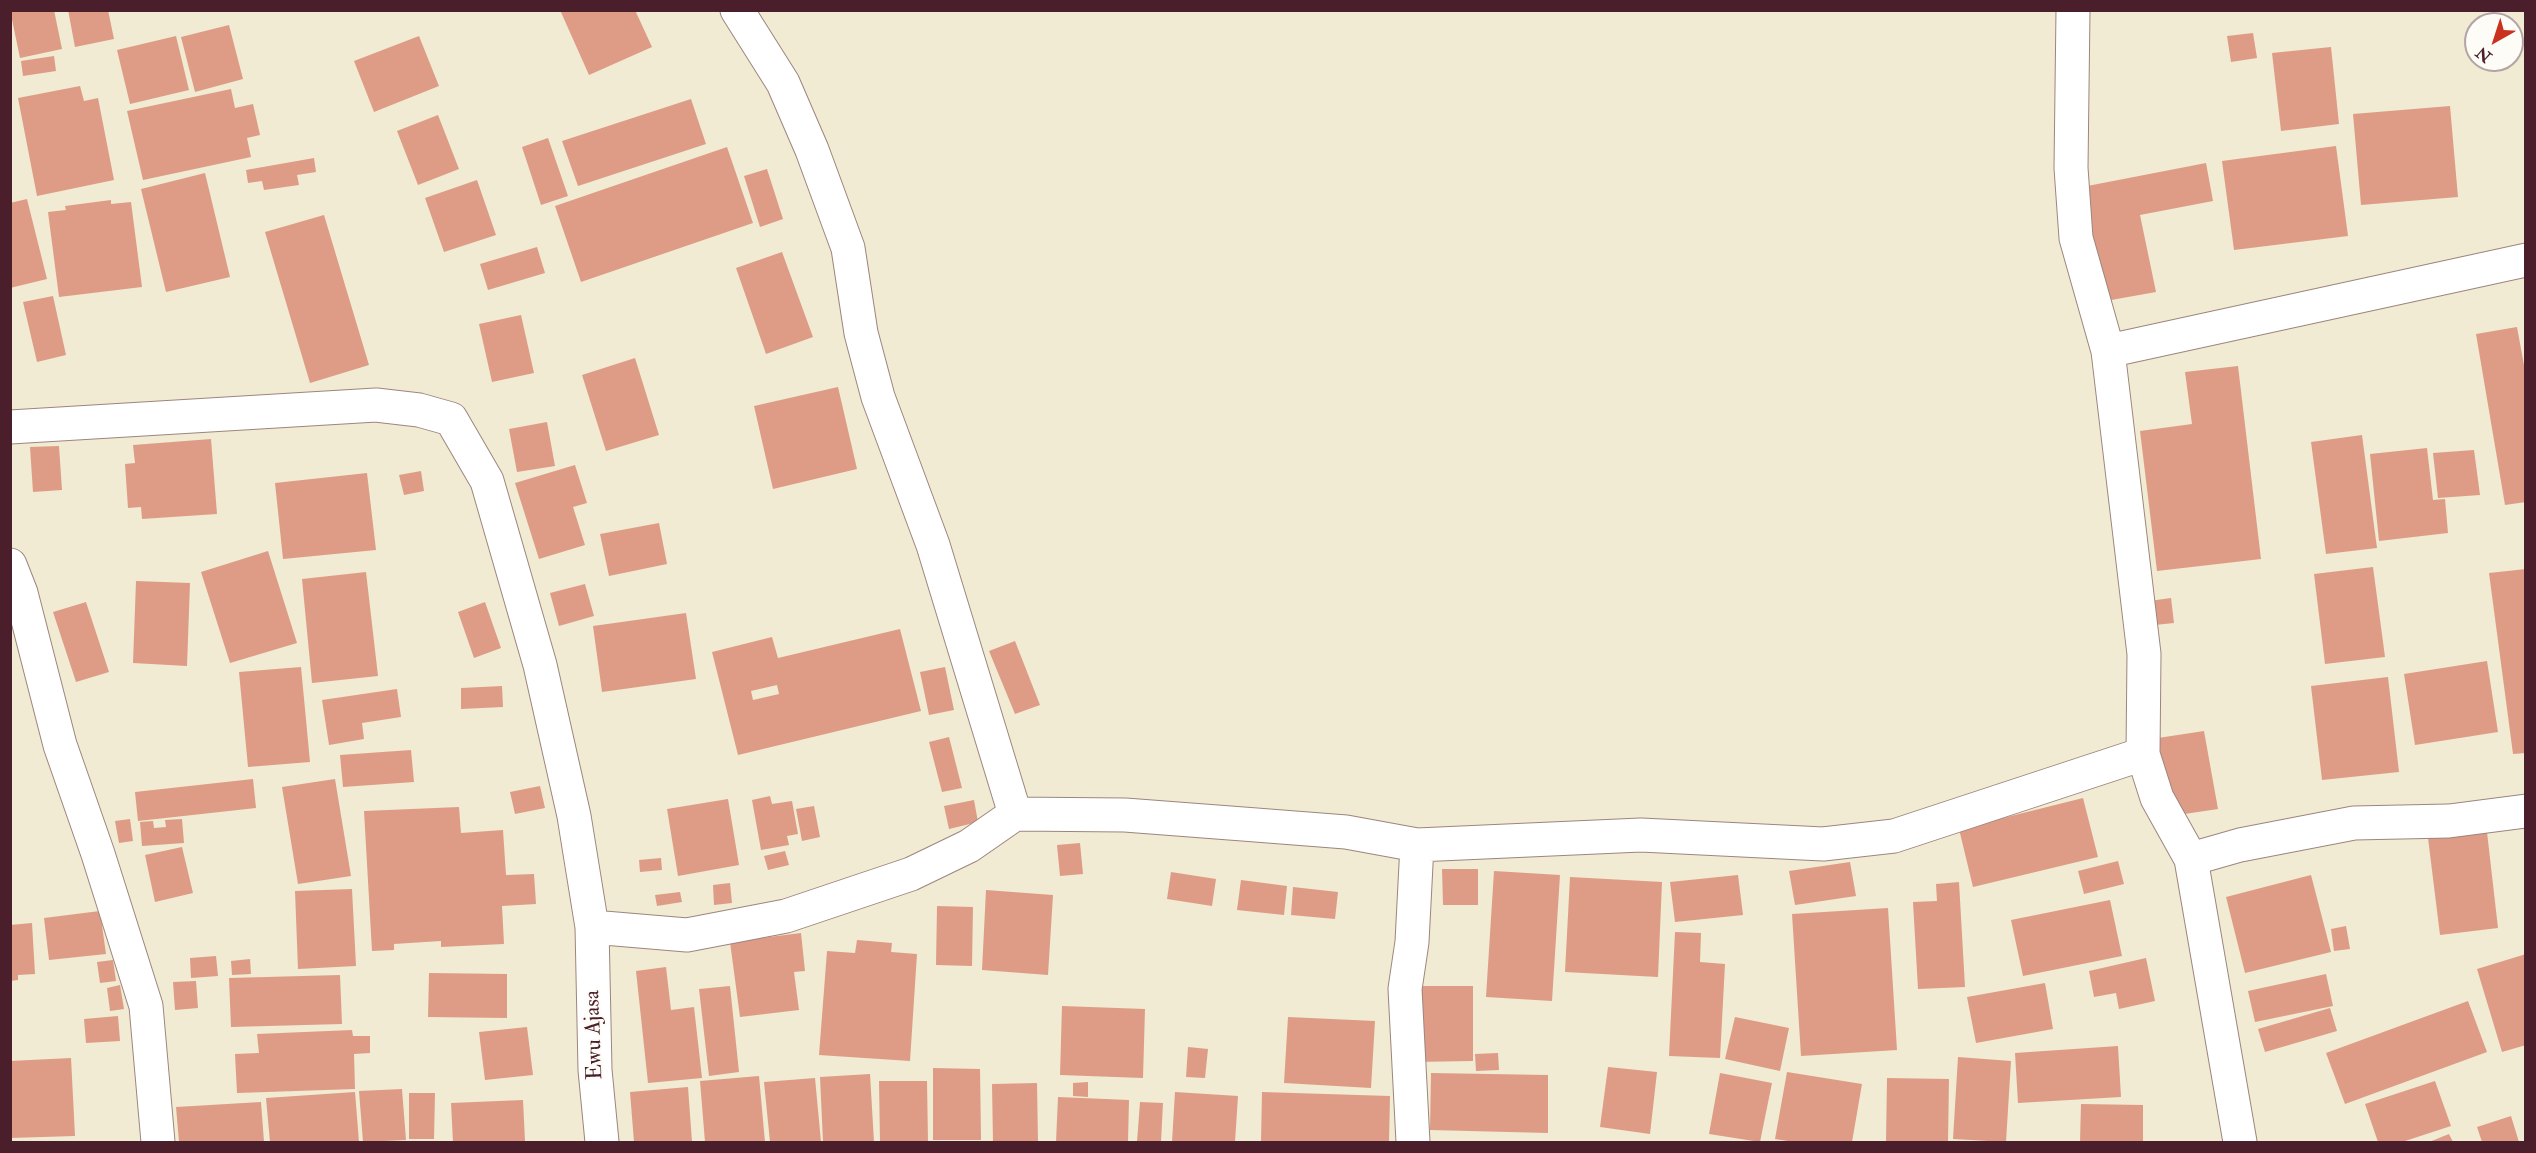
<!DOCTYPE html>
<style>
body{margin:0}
#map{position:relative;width:2536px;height:1153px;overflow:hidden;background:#f0ebd2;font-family:"IM FELL Double Pica",serif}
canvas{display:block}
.frame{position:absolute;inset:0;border:12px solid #4a1f2b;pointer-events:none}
.north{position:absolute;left:2464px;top:12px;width:60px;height:60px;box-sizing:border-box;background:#fdfcf7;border:2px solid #b5a4a5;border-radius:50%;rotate:219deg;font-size:16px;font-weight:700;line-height:24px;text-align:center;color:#4a1f2b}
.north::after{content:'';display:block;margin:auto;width:21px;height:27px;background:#c8321e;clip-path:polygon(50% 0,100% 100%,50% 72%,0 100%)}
</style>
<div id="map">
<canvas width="2536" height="1153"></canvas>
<div class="frame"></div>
<div class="north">N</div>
</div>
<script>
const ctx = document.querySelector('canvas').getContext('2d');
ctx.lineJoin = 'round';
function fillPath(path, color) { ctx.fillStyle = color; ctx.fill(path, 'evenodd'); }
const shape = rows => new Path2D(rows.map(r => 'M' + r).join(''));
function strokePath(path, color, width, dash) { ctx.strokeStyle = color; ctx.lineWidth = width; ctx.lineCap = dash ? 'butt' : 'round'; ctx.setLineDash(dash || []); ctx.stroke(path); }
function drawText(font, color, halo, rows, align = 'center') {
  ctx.font = font + ' "IM FELL Double Pica",serif'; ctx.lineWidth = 4.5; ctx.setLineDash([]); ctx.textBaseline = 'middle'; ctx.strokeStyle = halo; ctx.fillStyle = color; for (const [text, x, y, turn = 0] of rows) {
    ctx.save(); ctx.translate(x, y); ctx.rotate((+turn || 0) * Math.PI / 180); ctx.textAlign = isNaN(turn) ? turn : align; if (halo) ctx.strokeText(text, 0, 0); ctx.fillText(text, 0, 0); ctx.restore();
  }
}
const building = shape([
 [10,10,54,10,62,49,20,58],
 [68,10,108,10,114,39,75,47],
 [560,10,635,10,652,47,589,75],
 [229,25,243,79,195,92,181,37],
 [2253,33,2257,58,2231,62,2227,36],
 [176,36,189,90,130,104,117,50],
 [419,36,439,86,374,112,354,61],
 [2331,47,2339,124,2281,131,2272,53],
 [54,56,56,71,23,76,21,61],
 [80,86,84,101,98,98,114,180,37,196,18,98],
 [231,89,235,108,253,104,260,135,247,138,251,157,143,180,127,111],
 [691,99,706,144,578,186,562,141],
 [2450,106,2458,197,2361,205,2353,114],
 [438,115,459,169,418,185,397,131],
 [548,138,568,196,541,205,522,147],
 [2336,146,2348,236,2234,250,2222,161],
 [727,147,753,223,581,282,555,206],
 [314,158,316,172,297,175,299,185,264,190,262,181,248,183,246,170],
 [2206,163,2213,201,2140,215,2156,292,2100,302,2077,188],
 [767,169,783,219,760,227,744,176],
 [205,173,230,277,166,292,141,189],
 [477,180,496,235,444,252,425,198],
 [27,199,47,279,10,288,10,203],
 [111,200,111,204,131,202,142,287,59,297,48,212,66,210,65,206],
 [324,215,369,365,310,383,265,232],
 [537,247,545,273,488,290,480,264],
 [782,252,813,337,766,354,736,268],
 [53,296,66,355,37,362,23,302],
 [521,315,534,373,492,382,479,324],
 [2517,327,2526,376,2526,502,2505,505,2476,334],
 [635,358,659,435,606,451,582,375],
 [2238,366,2261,559,2157,571,2140,431,2192,424,2185,372],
 [838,387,857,469,773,489,754,406],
 [547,422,555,466,517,472,509,429],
 [2362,435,2377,548,2326,554,2311,442],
 [211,439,217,514,142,519,141,507,128,508,125,464,135,463,133,445],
 [59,446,62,490,33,492,30,447],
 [2427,448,2433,500,2445,499,2448,533,2379,541,2370,454],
 [2474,450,2480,495,2438,498,2433,453],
 [575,465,587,503,573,507,585,545,539,559,515,483],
 [421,471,424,491,404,495,399,475],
 [367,473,376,550,283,559,275,483],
 [659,523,667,564,609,576,600,534],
 [268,551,297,643,230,663,201,572],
 [2373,567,2385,657,2325,664,2314,574],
 [2526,569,2526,753,2513,754,2489,573],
 [366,572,378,676,312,683,302,579],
 [136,581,190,583,187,666,133,663],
 [585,584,594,616,559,626,550,593],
 [2171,598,2174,623,2145,626,2142,602],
 [86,602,109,672,76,682,53,612],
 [485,602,501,648,474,658,458,612],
 [686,613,696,679,602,692,593,626],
 [900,629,921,711,738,755,712,652,772,637,778,658],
 [777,685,779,694,753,700,751,691],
 [1015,641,1040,705,1015,714,989,651],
 [2487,661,2498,732,2415,745,2404,674],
 [301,667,310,762,248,767,239,672],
 [945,667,954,710,929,715,920,672],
 [2388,677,2399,772,2322,780,2311,686],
 [502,686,503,707,461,709,461,688],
 [397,689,401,717,362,723,364,739,329,745,322,700],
 [2204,731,2218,809,2171,816,2158,738],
 [949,737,962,788,942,792,929,742],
 [411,750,414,782,343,787,340,755],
 [253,779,256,808,138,821,135,792],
 [335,779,351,876,298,884,282,787],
 [540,786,545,808,515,814,510,792],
 [770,796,772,804,792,801,798,834,787,836,789,845,761,850,752,800],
 [2083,798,2098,857,1973,887,1959,829],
 [728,799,739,865,678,876,667,809],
 [974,800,978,822,949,829,944,806],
 [814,806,820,837,802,841,796,809],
 [459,807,461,833,503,830,506,875,534,874,536,904,502,906,504,944,441,947,441,941,394,944,394,950,372,951,364,811],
 [130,819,133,841,119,843,115,821],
 [182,819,184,843,142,846,140,822,153,821,154,828,166,827,165,820],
 [2487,832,2498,928,2440,935,2428,838],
 [1080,843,1083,874,1060,876,1057,845],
 [182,847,193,893,155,902,145,855],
 [785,851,789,865,768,870,764,856],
 [661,858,662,870,640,872,639,860],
 [2118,861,2124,884,2084,894,2078,871],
 [1850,862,1856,896,1795,905,1789,871],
 [1442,869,1478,869,1478,905,1443,905],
 [1494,871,1560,875,1552,1001,1486,997],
 [1171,872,1216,879,1212,906,1167,899],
 [1738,875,1743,915,1675,922,1670,882],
 [2311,875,2331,952,2245,973,2226,897],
 [1570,877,1662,882,1658,977,1565,972],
 [1241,880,1287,886,1284,915,1237,910],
 [1959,882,1965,987,1918,989,1913,902,1937,901,1936,884],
 [730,883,732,903,714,905,713,885],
 [1293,887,1338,892,1335,919,1291,915],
 [352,889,356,966,298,969,295,891],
 [986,890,1053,895,1048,975,982,970],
 [680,892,682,902,657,906,655,895],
 [2110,900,2122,956,2023,976,2011,920],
 [937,906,973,907,972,966,936,965],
 [1888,908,1897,1050,1801,1056,1792,914],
 [100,911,106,954,49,960,44,918],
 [32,923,35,974,18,975,18,980,10,981,10,925],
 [2346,926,2350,949,2334,951,2331,929],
 [1675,932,1701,933,1700,962,1725,964,1720,1058,1669,1056],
 [801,933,805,971,794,972,799,1010,740,1017,730,942],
 [857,940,892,943,891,952,917,954,910,1061,819,1055,827,951,855,953],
 [2526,954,2526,1045,2502,1052,2477,969],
 [216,956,218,976,191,978,190,958],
 [2146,958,2155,1001,2119,1009,2116,993,2094,997,2089,971],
 [250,959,251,974,232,975,231,961],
 [113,960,116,981,100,983,97,962],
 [666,967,671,1010,694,1007,702,1078,648,1083,636,971],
 [429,973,507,974,507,1018,428,1017],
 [2326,974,2333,1006,2255,1022,2248,991],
 [340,975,342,1024,231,1027,229,978],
 [196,981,198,1008,175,1010,173,982],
 [2045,983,2053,1029,1976,1043,1967,997],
 [120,985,124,1009,110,1011,107,988],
 [730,986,739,1072,709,1076,699,989],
 [1411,986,1473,986,1473,1061,1412,1062],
 [2468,1001,2487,1052,2345,1104,2326,1053],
 [1062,1006,1145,1009,1143,1078,1060,1075],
 [2330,1008,2337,1031,2265,1052,2258,1029],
 [118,1016,120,1041,86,1043,84,1019],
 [1288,1017,1375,1021,1371,1088,1284,1083],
 [1735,1017,1789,1028,1780,1071,1725,1059],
 [527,1027,533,1075,485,1080,479,1032],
 [352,1030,353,1036,370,1036,370,1053,354,1054,355,1089,237,1093,235,1054,259,1053,257,1034],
 [2118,1046,2121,1097,2018,1103,2015,1053],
 [1188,1047,1208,1049,1205,1078,1186,1077],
 [1498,1053,1499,1070,1476,1071,1475,1054],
 [1958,1057,2011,1061,2006,1142,1953,1139],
 [71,1058,75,1136,10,1138,10,1061],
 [1608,1067,1657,1072,1650,1134,1600,1127],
 [933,1068,980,1069,981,1140,933,1140],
 [1787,1072,1862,1084,1852,1142,1794,1142,1775,1139],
 [1431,1073,1548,1075,1548,1133,1430,1130],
 [1720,1073,1772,1083,1760,1142,1709,1134],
 [870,1074,874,1142,823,1142,820,1077],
 [759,1076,765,1142,705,1142,700,1081],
 [815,1078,821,1142,770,1142,764,1082],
 [1887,1078,1949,1079,1948,1142,1886,1142],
 [879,1081,927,1081,928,1142,880,1142],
 [2435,1081,2451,1126,2402,1142,2378,1142,2365,1104],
 [1088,1082,1088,1097,1073,1096,1073,1083],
 [1037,1083,1038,1142,993,1142,992,1084],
 [688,1087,692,1142,634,1142,630,1092],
 [402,1089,406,1140,363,1142,359,1091],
 [355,1092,359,1142,270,1142,266,1098],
 [1175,1092,1238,1096,1235,1142,1172,1142],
 [1262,1092,1390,1096,1389,1142,1261,1142],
 [409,1093,435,1093,434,1139,409,1139],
 [1058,1097,1129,1100,1128,1142,1056,1142],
 [523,1100,525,1141,453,1142,451,1103],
 [261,1102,264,1142,179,1142,176,1107],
 [1140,1102,1163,1103,1161,1142,1137,1142],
 [2081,1104,2143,1105,2143,1142,2080,1142],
 [2511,1116,2519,1142,2482,1142,2477,1127],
 [2449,1134,2453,1142,2429,1142]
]);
const street = shape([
 [737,10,783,83,812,150,848,248,861,333,878,397,933,545,1015,814],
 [2073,10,2071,168,2076,238,2108,351,2144,654,2143,754,2157,798,2191,859,2240,845,2354,823,2449,821,2526,811],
 [2108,351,2526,260],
 [10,427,376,405,419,410,451,419,487,481,540,665,574,816,592,927,595,1070,602,1142],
 [10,565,21,593,60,745,98,854,146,1006,158,1142],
 [2191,859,2240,1142],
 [592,927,687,935,786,916,911,874,969,846,1015,814,1125,815,1256,825,1346,832,1417,845,1641,835,1823,844,1894,836,2143,754],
 [1413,1142,1405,989,1412,942,1417,845]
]);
const streetNames = [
 ["Ewu Ajasa",595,1035,-92]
];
fillPath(building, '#de9c86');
strokePath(street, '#9d857e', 35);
strokePath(street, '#fff', 33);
drawText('22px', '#4a1f2b', '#fdfcf7', streetNames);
</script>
